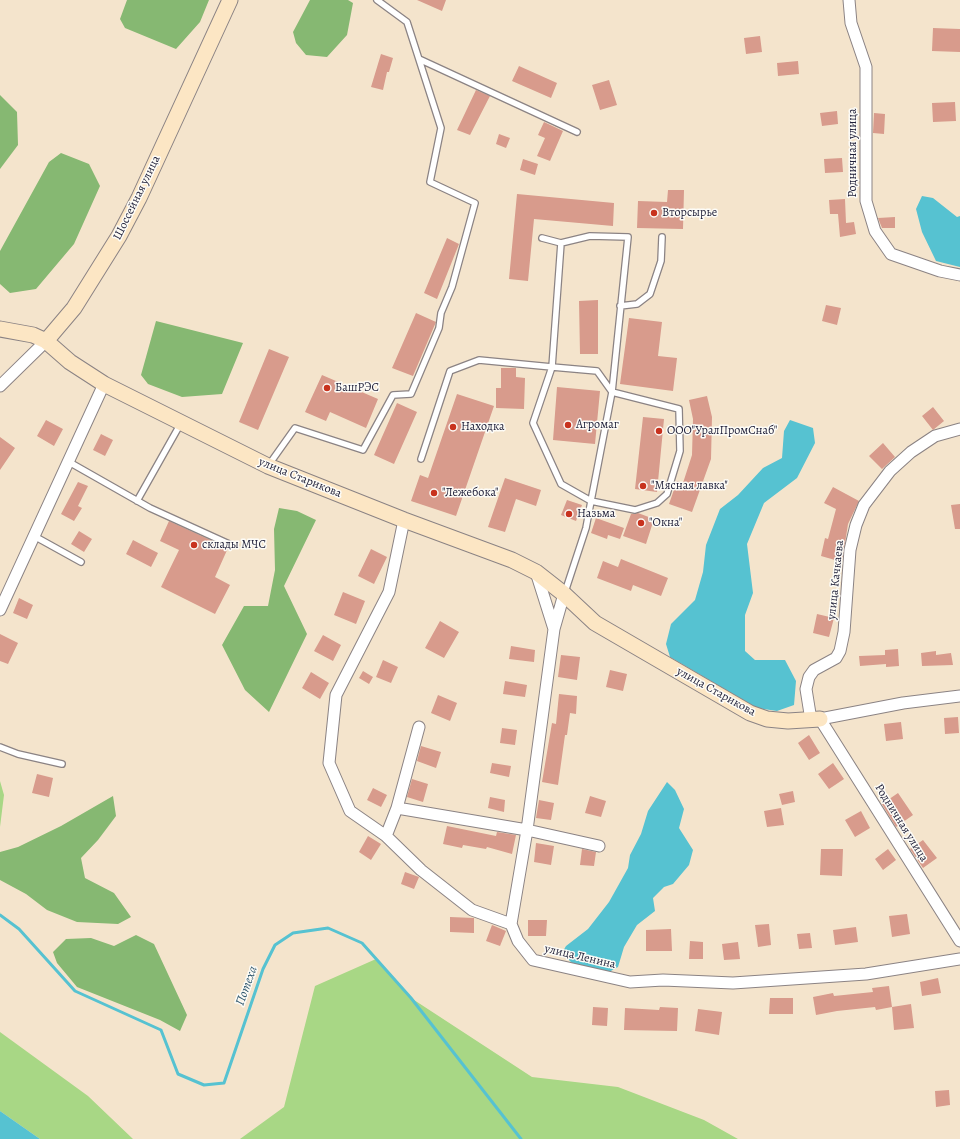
<!DOCTYPE html>
<meta charset="utf-8">
<style>
body{margin:0}
canvas{display:block;background:#f4e4cc}
</style>
<canvas width="960" height="1139"></canvas>
<script>
const ctx = document.querySelector('canvas').getContext('2d');
ctx.lineJoin = 'round';
function fillPath(path, color) { ctx.fillStyle = color; ctx.fill(path, 'evenodd'); }
const shape = rows => new Path2D(rows.map(r => 'M' + r).join(''));
function strokePath(path, color, width, dash) { ctx.strokeStyle = color; ctx.lineWidth = width; ctx.lineCap = dash ? 'butt' : 'round'; ctx.setLineDash(dash || []); ctx.stroke(path); }
function drawText(font, color, halo, rows, align = 'center') {
  ctx.font = font + ' Alegreya,serif'; ctx.lineWidth = 3; ctx.setLineDash([]); ctx.textBaseline = 'middle'; ctx.strokeStyle = halo; ctx.fillStyle = color; for (const [text, x, y, turn = 0] of rows) {
    ctx.save(); ctx.translate(x, y); ctx.rotate((+turn || 0) * Math.PI / 180); ctx.textAlign = isNaN(turn) ? turn : align; if (halo) ctx.strokeText(text, 0, 0); ctx.fillText(text, 0, 0); ctx.restore();
  }
}
const green = shape([
 [0,781,4,795,0,827],
 [376,959,411,998,532,1077,618,1087,704,1120,738,1139,240,1139,284,1107,315,986],
 [0,1032,88,1096,133,1139,40,1139,0,1111]
]);
const forest = shape([
 [127,0,209,0,200,22,176,49,125,28,120,19],
 [310,0,348,0,353,3,347,35,327,57,306,55,296,43,293,32],
 [0,95,17,112,18,145,0,169],
 [61,153,89,164,100,186,74,244,36,289,10,293,0,284,0,251,49,162],
 [156,321,243,343,222,394,182,397,148,384,141,375],
 [279,508,297,511,316,520,284,586,307,634,269,712,245,690,222,645,244,606,268,606,275,570,274,529],
 [113,796,116,816,98,840,81,858,85,878,114,893,131,917,118,924,77,922,47,910,26,894,0,880,0,852,18,847,61,826],
 [136,935,154,944,187,1015,180,1031,160,1020,77,987,57,963,53,952,66,939,91,938,114,946]
]);
const water = shape([
 [922,196,933,198,957,217,960,216,960,267,936,261,922,232,916,209],
 [790,420,813,428,815,443,797,478,764,503,747,544,753,593,745,615,745,651,755,660,785,660,796,681,794,705,777,711,757,708,670,657,666,644,671,624,695,600,703,572,706,545,720,509,738,495,763,468,782,458,784,431],
 [667,782,675,790,684,809,679,828,693,850,689,865,673,884,664,887,653,898,655,911,637,925,624,947,618,967,609,972,572,963,562,953,566,946,588,929,609,902,628,868,630,855,641,834,648,811],
 [0,1111,40,1139,0,1139]
]);
const stream = shape([
 [0,915,19,929,75,991,161,1030,178,1074,204,1085,224,1083,263,969,275,945,293,933,328,928,362,943,411,998,521,1139]
]);
const building = shape([
 [417,0,446,0,442,11],
 [933,28,960,29,960,52,932,51],
 [760,36,762,52,746,54,744,38],
 [381,54,393,58,389,72,387,72,383,90,371,87],
 [798,61,799,74,778,76,777,63],
 [519,66,557,83,551,98,512,81],
 [609,80,617,105,600,110,592,85],
 [476,90,490,96,470,135,457,130],
 [955,102,956,121,933,122,932,103],
 [837,111,838,124,822,126,820,113],
 [874,113,885,114,884,134,873,133],
 [544,122,563,131,550,161,537,156,545,138,538,135],
 [499,134,510,138,506,148,496,144],
 [842,158,843,172,825,173,824,159],
 [523,159,538,164,535,175,520,170],
 [668,190,684,190,683,229,637,228,638,201,667,202],
 [517,194,614,203,613,226,534,219,528,281,509,279],
 [845,199,846,223,854,222,856,234,840,237,838,214,830,214,829,200],
 [895,217,895,228,882,228,878,218],
 [447,238,459,244,437,299,424,293],
 [598,300,598,354,580,354,579,301],
 [826,305,841,308,837,325,822,321],
 [416,313,436,322,413,376,392,368],
 [629,318,662,322,658,356,677,358,673,391,620,384],
 [269,349,289,357,258,430,239,422],
 [501,368,516,368,516,377,525,378,524,409,496,408,496,388,501,388],
 [322,375,378,399,366,428,330,412,326,421,305,412],
 [557,387,600,391,595,444,553,440],
 [457,394,494,406,456,516,411,501,420,475,428,478],
 [707,396,712,417,711,459,692,512,669,504,677,481,683,483,692,455,693,419,689,400],
 [397,403,417,412,394,464,374,455],
 [933,407,944,421,933,430,922,416],
 [643,417,664,419,657,492,635,489],
 [46,420,63,429,54,446,37,436],
 [101,434,113,440,105,456,93,450],
 [0,437,15,448,0,470],
 [883,443,895,457,882,469,869,456],
 [505,478,541,490,536,506,516,499,505,532,488,527],
 [78,482,88,486,78,506,82,508,74,521,61,514],
 [833,487,859,501,848,524,842,562,821,556,825,538,828,539,836,509,824,503],
 [567,500,582,505,576,521,561,515],
 [960,504,960,529,955,529,951,505],
 [638,513,654,519,646,544,623,536,631,514],
 [596,518,624,528,620,539,608,535,607,539,591,533],
 [169,521,228,548,215,577,230,585,215,614,161,587,179,550,160,541],
 [79,531,92,539,84,552,71,544],
 [133,540,158,553,151,567,126,554],
 [371,549,387,557,374,584,358,576],
 [621,559,668,578,661,596,633,585,631,591,597,578,603,561,618,567],
 [343,592,365,601,356,624,334,615],
 [19,598,33,605,27,619,13,613],
 [817,614,834,618,829,637,813,633],
 [440,621,459,632,444,658,425,648],
 [0,634,18,643,8,664,0,661],
 [323,635,341,645,333,661,314,651],
 [511,646,535,650,534,662,509,659],
 [898,649,899,666,886,667,886,664,860,666,859,656,885,655,885,650],
 [936,651,936,655,951,653,953,665,922,666,921,653],
 [561,655,580,657,577,680,558,677],
 [383,660,398,667,391,683,376,677],
 [610,670,627,674,623,691,606,687],
 [363,671,373,677,369,684,359,678],
 [311,672,329,683,320,699,302,688],
 [505,681,527,685,525,697,503,694],
 [559,694,577,696,576,714,570,713,567,735,565,735,558,785,542,782,552,723,556,724],
 [438,695,457,703,450,721,431,713],
 [958,717,959,733,945,734,944,718],
 [901,722,903,739,886,741,884,724],
 [502,728,517,730,515,745,500,743],
 [809,735,820,753,809,760,798,743],
 [421,746,441,752,436,768,417,761],
 [492,763,511,766,509,777,490,773],
 [833,763,844,779,829,789,818,774],
 [37,774,53,778,49,797,32,793],
 [412,779,428,784,423,802,407,797],
 [373,788,387,795,381,807,367,800],
 [793,791,795,802,782,805,779,794],
 [898,793,913,815,896,827,882,804],
 [590,796,606,801,601,817,585,813],
 [490,797,505,800,504,812,488,808],
 [539,800,554,803,551,820,536,818],
 [781,808,784,825,767,827,764,811],
 [861,811,870,828,855,837,845,820],
 [447,826,496,836,497,832,516,835,512,854,487,847,486,849,463,845,462,848,443,844],
 [368,836,381,844,371,860,359,852],
 [923,840,937,858,923,868,910,849],
 [536,843,554,846,551,865,534,862],
 [582,849,596,852,594,866,580,865],
 [821,849,843,849,842,876,820,875],
 [888,849,896,860,883,870,875,859],
 [405,872,419,877,414,889,401,884],
 [907,914,910,934,892,937,889,916],
 [450,917,474,918,474,933,450,932],
 [528,920,547,920,546,936,528,936],
 [769,924,771,945,758,947,755,925],
 [492,925,506,931,500,946,486,941],
 [856,927,858,942,835,945,833,930],
 [671,929,672,951,646,951,646,930],
 [810,933,812,948,799,949,797,934],
 [690,941,703,942,703,959,689,959],
 [738,942,740,959,724,960,722,944],
 [938,978,941,993,922,996,920,982],
 [889,986,892,1007,876,1010,875,1007,837,1011,816,1015,813,997,833,993,834,996,873,992,872,988],
 [770,998,793,998,793,1014,769,1014],
 [911,1004,914,1028,894,1030,892,1007],
 [593,1007,608,1008,607,1026,592,1025],
 [660,1007,678,1008,677,1031,624,1030,625,1008,659,1010],
 [698,1009,722,1012,719,1035,695,1031],
 [949,1090,950,1105,936,1107,935,1091]
]);
const lane = shape([
 [419,59,577,132],
 [542,238,561,243],
 [620,306,637,304,650,294,661,261,662,237],
 [421,459,450,371,479,360,552,367,597,371,612,392,679,409,680,451,667,494,657,503,635,510,591,501,561,484,533,423,552,367,561,243,590,236,628,237,612,392,591,501,586,528,565,592],
 [69,462,150,508,229,544],
 [268,466,295,428,363,450,393,395,411,394,439,328,441,313,452,287,475,203,430,182,441,128,407,22,377,0],
 [137,501,181,423],
 [34,536,81,562],
 [0,747,18,754,62,764]
]);
const street = shape([
 [849,0,851,23,866,67,866,201,875,231,891,254,940,271,960,275],
 [0,386,46,341],
 [404,520,389,592,336,695,329,763,350,811,386,836,421,870,472,910,511,924],
 [536,572,554,629],
 [564,594,554,629,527,830,511,924,518,941,533,960,630,982,663,980,733,983,866,974,960,959],
 [0,610,104,384],
 [960,696,903,703,820,719,960,941],
 [811,720,806,689,809,677,814,670,836,658,840,651,844,632,850,550,856,525,864,505,890,471,911,452,935,436,960,429],
 [397,808,527,830,599,846],
 [386,836,397,808,419,727]
]);
const secondary = shape([
 [0,329,33,335,46,341,70,362,104,384,268,466,404,520,512,560,536,572,564,594,595,623,750,713,767,719,788,721,820,719],
 [46,341,74,308,119,236,139,198,230,0]
]);
const markers = [
 [654,213,4,"#c8321e"],
 [327,388,4,"#c8321e"],
 [568,425,4,"#c8321e"],
 [453,427,4,"#c8321e"],
 [659,431,4,"#c8321e"],
 [643,486,4,"#c8321e"],
 [434,493,4,"#c8321e"],
 [569,514,4,"#c8321e"],
 [641,523,4,"#c8321e"],
 [194,545,4,"#c8321e"]
];
const streetNames = [
 ["Родничная улица",853,153,-90],
 ["Шоссейная улица",137,198,-64],
 ["улица Старикова",300,478,22],
 ["улица Качкаева",836,580,-84],
 ["улица Старикова",716,692,29],
 ["Родничная улица",901,823,58],
 ["улица Ленина",580,957,13]
];
const poiNames = [
 ["Вторсырье",662,213],
 ["БашРЭС",335,388],
 ["Агромаг",576,425],
 ["Находка",461,427],
 ["ООО\"УралПромСнаб\"",667,431],
 ["\"Мясная лавка\"",651,486],
 ["\"Лежебока\"",442,493],
 ["Назьма",577,514],
 ["\"Окна\"",649,523],
 ["склады МЧС",202,545]
];
const waterNames = [
 ["Потеха",247,986,-70]
];
fillPath(green, '#a8d785');
fillPath(forest, '#86b872');
fillPath(water, '#56c2d1');
strokePath(stream, '#56c2d1', 3);
fillPath(building, '#d89b8c');
strokePath(lane, '#8b8384', 8);
strokePath(street, '#8b8384', 13);
strokePath(secondary, '#8b8384', 17);
strokePath(lane, '#fff', 5.5);
strokePath(street, '#fff', 11);
strokePath(secondary, '#fce6c4', 15);
for (const [x, y, r, color] of markers) { const dot = new Path2D(); dot.arc(x, y, r, 0, 2 * Math.PI); ctx.fillStyle = color; ctx.fill(dot); strokePath(dot, '#fdfcf7', 1.5); }
drawText('12px', '#22223b', '#fdfcf7', streetNames);
drawText('12px', '#22223b', '#fdfcf7', poiNames, 'left');
drawText('italic 13px', '#345a70', '#fdfcf7', waterNames);
</script>
